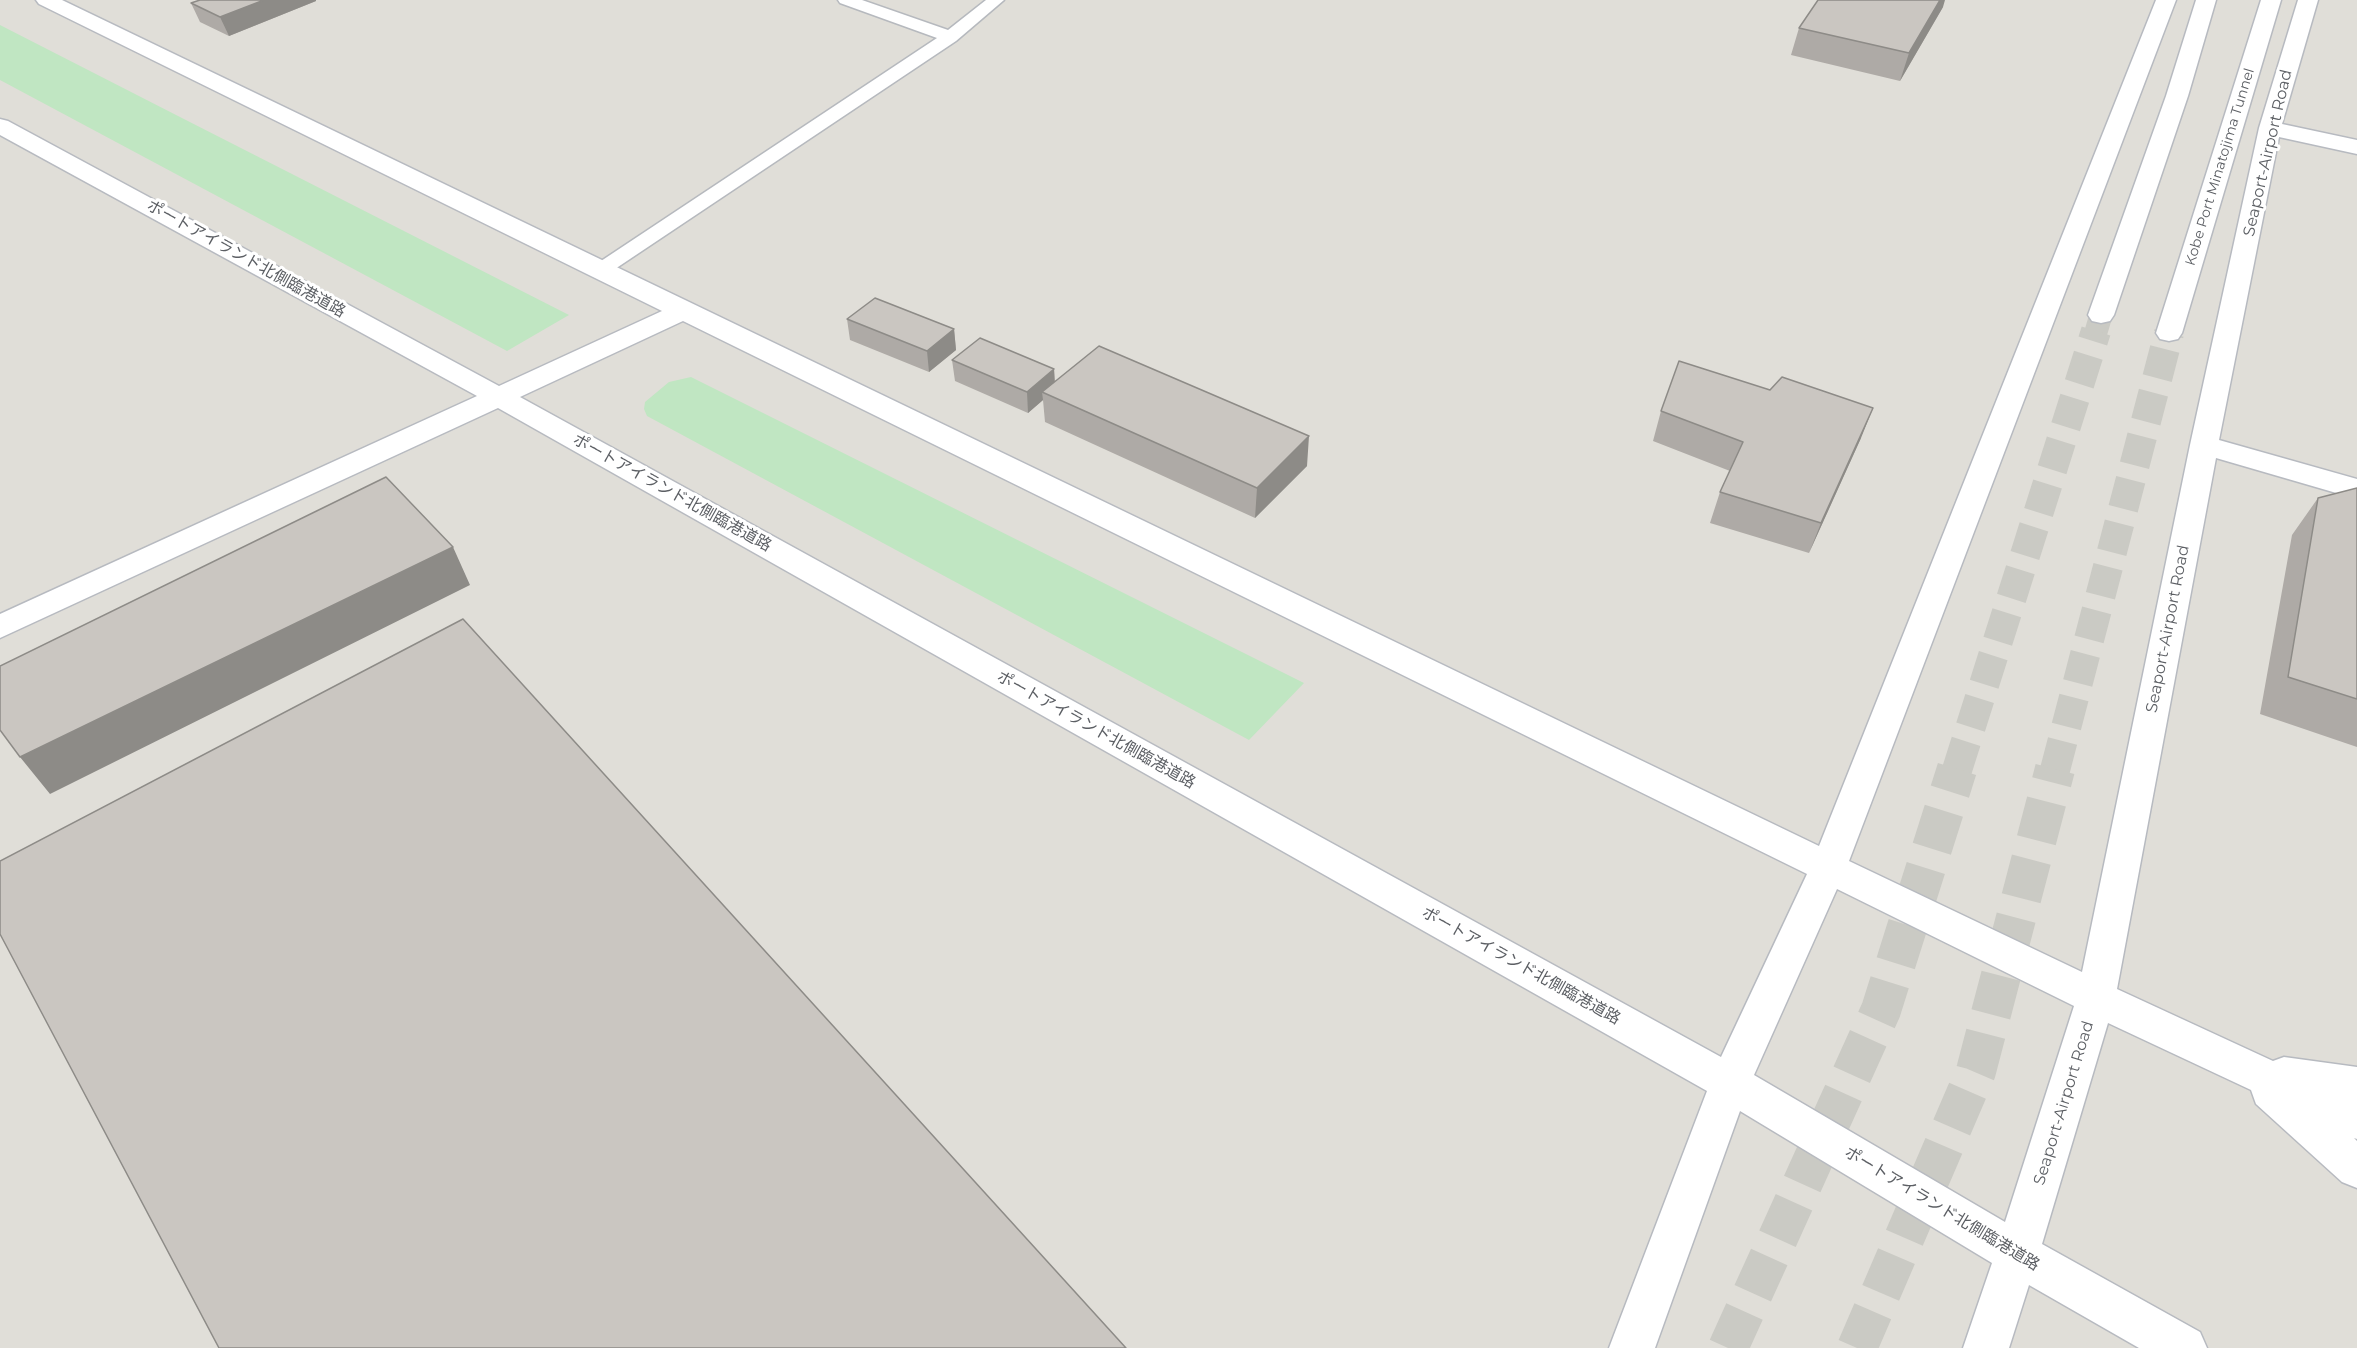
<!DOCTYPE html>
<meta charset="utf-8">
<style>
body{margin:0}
canvas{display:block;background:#eeede4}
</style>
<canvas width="2357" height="1348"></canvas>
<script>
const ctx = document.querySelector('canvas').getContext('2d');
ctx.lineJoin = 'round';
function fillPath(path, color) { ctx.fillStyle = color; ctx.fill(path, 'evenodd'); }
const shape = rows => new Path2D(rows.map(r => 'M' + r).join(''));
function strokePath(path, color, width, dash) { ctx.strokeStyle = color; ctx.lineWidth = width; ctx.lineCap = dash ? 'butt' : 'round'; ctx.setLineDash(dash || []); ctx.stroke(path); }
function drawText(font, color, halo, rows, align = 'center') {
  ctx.font = font + ' Montserrat,"Noto Sans JP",sans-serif'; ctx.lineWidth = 6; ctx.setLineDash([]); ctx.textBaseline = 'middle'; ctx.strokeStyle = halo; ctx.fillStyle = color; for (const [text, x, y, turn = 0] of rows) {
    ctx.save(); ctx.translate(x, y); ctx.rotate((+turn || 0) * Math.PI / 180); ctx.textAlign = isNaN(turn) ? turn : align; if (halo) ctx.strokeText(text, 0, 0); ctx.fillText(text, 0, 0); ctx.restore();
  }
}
const industrial = shape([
 [0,0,2357,0,2357,1348,0,1348]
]);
const green = shape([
 [0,25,180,117,569,315,507,351,0,80],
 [691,377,1304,683,1249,740,647,416,644,409,645,402,669,382]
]);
const secondaryTunnelFar2 = shape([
 [2096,332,2101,315]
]);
const secondaryTunnelFar1 = shape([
 [1957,770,2096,331],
 [2055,770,2169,333]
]);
const secondaryTunnel = shape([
 [1728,1348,1881,1010,1957,769],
 [1857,1348,1976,1071,2055,769]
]);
const lane = shape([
 [838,0,862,0,948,30,986,0,1004,0,956,41,609,273,602,275,595,273,592,269,595,265,937,38,840,3,838,0]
]);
const secondary = shape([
 [36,0,62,0,1819,846,2156,0,2176,0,1849,861,2082,972,2190,445,2259,128,2298,0,2318,0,2282,124,2357,140,2357,154,2279,137,2219,440,2357,479,2357,499,2216,458,2117,989,2273,1061,2284,1057,2357,1067,2357,1139,2354,1138,2357,1141,2357,1188,2342,1182,2256,1104,2251,1090,2108,1023,2042,1244,2200,1332,2207,1348,2139,1348,2029,1285,2009,1348,1963,1348,1992,1263,1740,1111,1655,1348,1609,1348,1707,1091,498,408,0,638,0,614,477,396,0,135,0,119,8,121,499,386,662,311,39,4,36,0],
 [683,321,1807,874,1721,1057,520,397,683,321],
 [1837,889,2074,1006,2005,1222,1754,1075,1837,889],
 [2196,0,2216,0,2188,96,2114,315,2110,321,2101,323,2092,321,2088,315,2166,96,2196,0],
 [2261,0,2281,0,2182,333,2178,339,2169,341,2160,339,2156,333,2261,0]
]);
const wall = shape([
 [316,1,229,36,200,22,191,3],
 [1943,7,1900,81,1791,55,1799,28],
 [847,319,954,329,956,350,929,372,850,340],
 [952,360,1054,369,1055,382,1307,466,1255,518,1045,422,1043,400,1028,413,955,381],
 [1661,411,1861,438,1809,553,1710,523,1720,492,1730,471,1653,441],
 [2357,488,2357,747,2260,714,2292,535,2318,498]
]);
const shadedWall = shape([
 [264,0,316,0,316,1,229,36,220,17],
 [1940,0,1945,0,1943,7,1900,81,1909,53],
 [954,329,956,350,929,372,927,351],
 [1054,369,1055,390,1042,392,1043,400,1028,413,1027,392],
 [1873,408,1861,438,1809,553,1821,523],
 [1309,436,1307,466,1255,518,1257,488],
 [453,547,470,585,50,794,20,757]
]);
const building = shape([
 [200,0,264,0,220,17,191,3,200,0],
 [1818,0,1940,0,1909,53,1799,28,1818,0],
 [875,298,954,329,927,351,847,319,875,298],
 [980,338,1054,369,1027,392,952,360,980,338],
 [1099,346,1309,436,1257,488,1042,392,1099,346],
 [1679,361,1770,390,1782,377,1873,408,1821,523,1720,492,1743,442,1661,411,1679,361],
 [386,477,453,547,20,757,0,730,0,666,386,477],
 [2357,488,2357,699,2288,677,2318,498,2357,488],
 [463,619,1126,1348,219,1348,0,934,0,861,463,619]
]);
const farStreetnames = [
 ["Kobe Port Minatojima Tunnel",2220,167,-73]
];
const streetNames = [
 ["Seaport-Airport Road",2268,153,-77],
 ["ポートアイランド北側臨港道路",246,259,29],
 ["ポートアイランド北側臨港道路",672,493,29],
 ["Seaport-Airport Road",2168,629,-79],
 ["ポートアイランド北側臨港道路",1096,730,29],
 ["ポートアイランド北側臨港道路",1521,966,29],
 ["Seaport-Airport Road",2064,1103,-73],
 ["ポートアイランド北側臨港道路",1942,1209,31]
];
fillPath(industrial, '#e0ded8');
fillPath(green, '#c0e6c2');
strokePath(secondaryTunnelFar2, '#cacac4', 23, [23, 11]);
strokePath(secondaryTunnelFar1, '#cacac4', 30, [30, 15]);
strokePath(secondaryTunnel, '#cacac4', 40, [40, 20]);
strokePath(lane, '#b6b9be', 3);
strokePath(secondary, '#b7bac0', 3);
fillPath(lane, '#fff');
fillPath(secondary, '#fff');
fillPath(wall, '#aeaaa6');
fillPath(shadedWall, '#8d8b87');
fillPath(building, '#cac6c1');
strokePath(building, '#8d8b87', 1.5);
drawText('14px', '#5c5f64', '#fff', farStreetnames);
drawText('16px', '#5c5f64', '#fff', streetNames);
</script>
